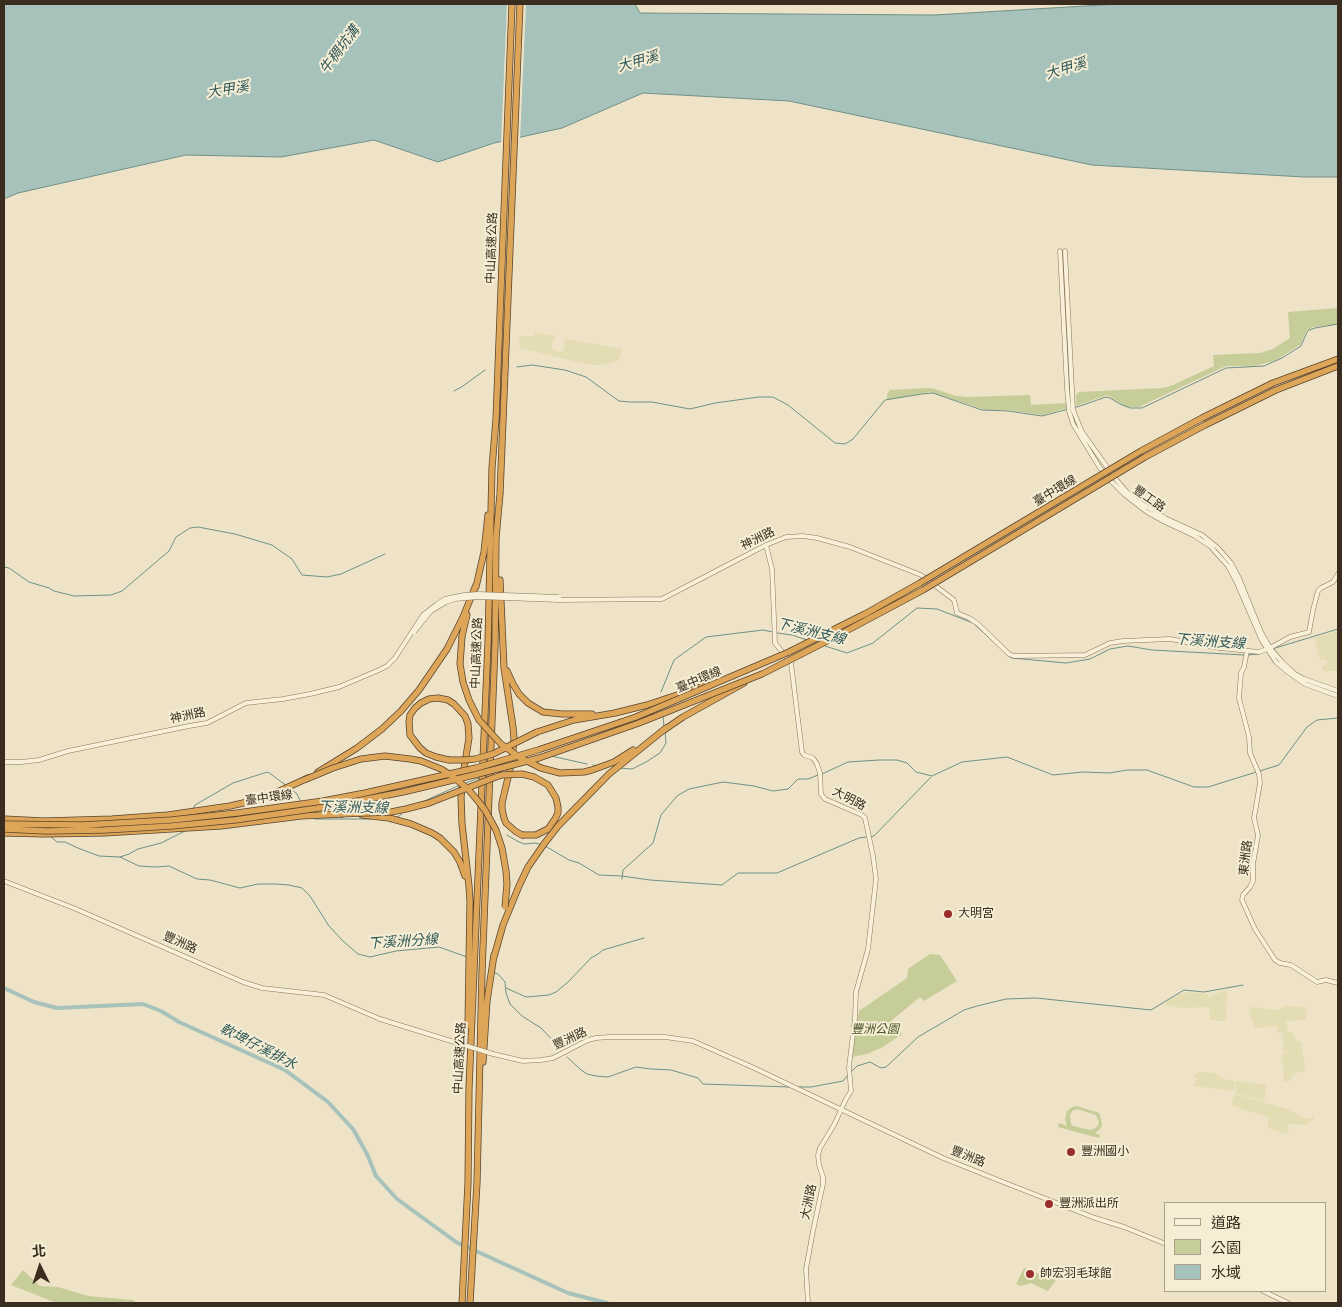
<!DOCTYPE html>
<meta charset="utf-8">
<style>
body{margin:0}
#map{position:relative;width:1342px;height:1307px;overflow:hidden;background:#eee3c6;font-family:Bitter,"Noto Sans TC",serif}
canvas{display:block}
.frame{position:absolute;inset:0;border:5px solid #3a2d1f;pointer-events:none}
.legend{position:absolute;left:1164px;top:1202px;width:162px;height:90px;box-sizing:border-box;background:#f6edd5;border:1px solid #aba08c;margin:0;padding:6px 9px;list-style:none;font-size:15px;color:#3a2d1f}
.legend li{display:flex;align-items:center;gap:10px;height:25px}
.legend b{width:25px;border:1px solid #aba08c}
.north{position:absolute;left:15px;top:1242px;width:50px;height:50px;-webkit-text-stroke:4px #f6edd5;paint-order:stroke;rotate:356deg;font-size:14px;font-weight:700;line-height:20px;text-align:center;color:#3a2d1f}
.north::after{content:'';display:block;margin:auto;width:18px;height:22px;background:#3a2d1f;clip-path:polygon(50% 0,100% 100%,50% 72%,0 100%)}
</style>
<div id="map">
<canvas width="1342" height="1307"></canvas>
<div class="frame"></div>
<ul class="legend">
<li><b style="height:6px;background:#f9f0d9"></b>道路</li>
<li><b style="height:14px;background:#c6cd99"></b>公園</li>
<li><b style="height:14px;background:#a7c2bb"></b>水域</li>
</ul>
<div class="north">北</div>
</div>
<script>
const ctx = document.querySelector('canvas').getContext('2d');
ctx.lineJoin = 'round';
function fillPath(path, color) { ctx.fillStyle = color; ctx.fill(path, 'evenodd'); }
const shape = rows => new Path2D(rows.map(r => 'M' + r).join(''));
function strokePath(path, color, width, dash) { ctx.strokeStyle = color; ctx.lineWidth = width; ctx.lineCap = dash ? 'butt' : 'round'; ctx.setLineDash(dash || []); ctx.stroke(path); }
function drawText(font, color, halo, rows, align = 'center') {
  ctx.font = font + ' Bitter,"Noto Sans TC",serif'; ctx.lineWidth = 4; ctx.setLineDash([]); ctx.textBaseline = 'middle'; ctx.strokeStyle = halo; ctx.fillStyle = color; for (const [text, x, y, turn = 0] of rows) {
    ctx.save(); ctx.translate(x, y); ctx.rotate((+turn || 0) * Math.PI / 180); ctx.textAlign = isNaN(turn) ? turn : align; if (halo) ctx.strokeText(text, 0, 0); ctx.fillText(text, 0, 0); ctx.restore();
  }
}
const farmland = shape([
 [536,332,555,336,551,349,561,352,564,349,565,339,622,349,619,360,603,365,590,365,520,348,519,336,534,336],
 [1338,631,1338,671,1323,671,1322,667,1327,665,1327,660,1320,660,1314,638],
 [1227,990,1226,1021,1216,1021,1216,1020,1210,1020,1209,1007,1183,1008,1165,1005,1165,1003,1180,994,1185,994,1186,992,1208,994,1210,998,1212,995],
 [1284,1006,1307,1007,1306,1020,1286,1021,1288,1032,1293,1032,1296,1041,1301,1041,1305,1070,1294,1074,1291,1080,1284,1082,1282,1053,1288,1052,1287,1051,1283,1050,1283,1033,1278,1033,1277,1032,1278,1025,1277,1026,1254,1028,1253,1021,1251,1019,1250,1007,1278,1010,1281,1009],
 [1200,1072,1215,1073,1223,1079,1235,1081,1234,1089,1233,1091,1193,1086,1193,1084,1198,1078,1194,1077,1195,1074],
 [1236,1081,1267,1085,1264,1101,1235,1093],
 [1235,1094,1287,1109,1304,1118,1310,1119,1312,1116,1315,1117,1307,1125,1289,1124,1287,1134,1267,1128,1269,1117,1232,1106,1232,1100]
]);
const green = shape([
 [1338,308,1338,323,1335,325,1313,327,1308,330,1306,331,1301,344,1275,361,1253,366,1226,366,1139,407,1126,407,1107,395,1076,406,1076,395,1079,392,1163,388,1173,385,1214,366,1213,355,1260,353,1273,349,1290,338,1288,312],
 [929,388,935,389,956,396,966,397,1030,395,1031,405,1066,403,1067,408,1043,415,1007,410,986,410,930,392,887,400,887,394,890,390],
 [930,954,940,955,957,981,924,1001,920,997,892,1020,902,1034,883,1047,867,1054,852,1057,853,1043,859,1011,907,978,908,969],
 [1077,1106,1099,1113,1100,1115,1102,1125,1101,1128,1095,1133,1100,1135,1099,1138,1058,1127,1059,1123,1067,1126,1065,1119,1067,1111,1072,1107],
 [1077,1109,1096,1115,1099,1122,1098,1125,1095,1128,1091,1130,1073,1126,1071,1124,1070,1116,1072,1111],
 [1024,1268,1056,1280,1048,1291,1031,1283,1020,1286,1016,1284],
 [23,1270,40,1286,58,1287,88,1296,133,1300,137,1303,54,1302,11,1285]
]);
const water = shape([
 [4,4,635,4,640,13,934,15,1118,4,1338,4,1338,177,1304,177,1092,165,789,101,643,93,562,128,494,143,438,162,374,140,281,157,186,155,18,193,4,199,4,4]
]);
const pier = shape([
 [507,4,526,4,520,140,501,144]
]);
const stream = shape([
 [517,367,532,365,565,370,586,377,619,401,630,402,652,402,690,409,715,403,759,397,773,397,788,405,835,443,845,444,853,439,885,400,922,394,933,393,982,410,1008,411,1042,416,1080,406,1106,397,1110,398,1120,404,1130,408,1142,408,1226,368,1264,366,1282,358,1301,346,1307,332,1309,330,1315,328,1338,324],
 [454,391,463,386,485,370],
 [4,567,9,568,29,582,49,588,54,591,74,596,111,595,122,591,169,551,176,537,190,528,198,527,235,534,272,545,292,559,302,575,327,577,341,574,385,554],
 [777,633,792,635,807,640],
 [825,646,847,653,873,643,917,608,937,609,973,623,995,643],
 [1272,649,1338,629],
 [1248,655,1259,654],
 [1009,656,1012,658,1066,663,1090,659,1110,649,1128,646,1152,650,1244,655],
 [661,692,674,660,706,637,763,630,773,632],
 [663,716,664,727],
 [551,756,587,764],
 [593,765,598,766],
 [619,768,632,769,646,762,660,753,666,743,665,731],
 [822,774,848,762,879,760,897,760,907,763,916,772,932,776,962,762,1007,757,1053,775,1083,772,1109,773,1127,770,1147,770,1194,787,1208,787,1279,765,1307,727,1317,720,1338,718],
 [466,783,479,778],
 [290,788,297,794,301,802],
 [420,803,460,785],
 [193,809,195,805,233,783,264,773,268,772,287,786],
 [312,817,315,819,370,819],
 [396,818,402,814],
 [507,835,517,841,524,844,535,843,542,845],
 [50,836,57,842,65,842,78,848,99,856,120,857,129,854,138,849,161,843,185,831],
 [870,837,874,836,931,777],
 [545,846,569,860,579,863,599,875,622,876,650,880,722,885,738,873,777,873,859,838,866,837],
 [120,857,139,866,156,867,169,866,197,879,210,880,240,888,258,884,276,884,289,885,302,888,310,896,329,926,343,941,358,954,370,957,396,951,439,947,467,957],
 [622,879,623,870,653,843,661,815,677,796,689,789,723,782,754,786,773,791,788,789,798,779,808,779,818,775],
 [494,972,499,975,505,982,506,993,510,1004,522,1016,541,1028,560,1048],
 [506,988,526,997,549,995,556,992,568,982,591,958,598,954,603,950,644,938],
 [567,1057,580,1069,587,1074,596,1076,608,1077,636,1067,651,1069,671,1070,698,1078,703,1084,789,1087],
 [851,1072,857,1066,870,1062,881,1068,886,1067,918,1037,964,1010,977,1006,1006,999,1036,998,1151,1010,1184,990,1204,992,1243,985],
 [798,1087,811,1087,843,1081,848,1075]
]);
const canal = shape([
 [4,988,34,1002,57,1008,143,1004,161,1011,179,1022,285,1070,328,1102,353,1129,367,1154,376,1176,397,1199,456,1242,568,1293,607,1303]
]);
const tertiary = shape([
 [1060,251,1067,388,1069,411,1073,424,1100,468,1110,480,1125,495,1147,512,1165,522,1195,536,1210,546,1228,566,1236,581,1262,641,1276,662,1285,670,1305,684,1338,696],
 [1065,251,1073,410,1082,432,1109,470],
 [1113,476,1126,491,1136,500,1165,518,1202,535,1218,548,1231,563,1239,578,1261,632,1270,648,1282,662,1295,674,1304,679,1338,691],
 [766,545,772,569,775,643,791,663,802,752,804,755,813,758,817,764,820,773,821,794,825,799,862,815,865,818,873,856,876,879,868,949,856,992,855,1018,849,1067,851,1091,846,1099,834,1125,820,1148,818,1155,819,1165,823,1177,823,1184,813,1231,806,1269,808,1303],
 [559,600,662,599,766,545,786,537,803,536,817,538,850,547,921,575,954,600,957,613,969,618,978,624,1009,654,1014,656,1085,655,1110,643,1123,641,1170,639,1220,648,1259,652,1270,648,1290,637,1309,632,1313,610,1318,591,1321,588,1333,582,1338,574],
 [1247,651,1244,667,1241,673,1239,698,1249,737,1250,753,1259,774,1260,783,1254,818,1258,835,1253,864,1253,881,1250,887,1243,895,1242,900,1255,929,1275,960,1280,963,1291,965,1317,982,1326,980,1338,983],
 [4,762,21,762,39,760,68,751,189,726,207,723,246,703,283,699,310,694,339,687,379,670,387,666,395,658],
 [4,881,76,909,243,982,262,988,324,995,380,1019],
 [493,1054,523,1061,541,1060,553,1058,588,1040,596,1038,610,1037,665,1037,693,1041,752,1067,943,1158,1003,1182,1095,1218,1124,1227,1166,1244],
 [1263,1291,1288,1303]
]);
const motorway = shape([
 [500,580,504,668,513,727,514,738,512,761,502,803,502,809,504,818,506,823,515,831,522,835],
 [476,587,484,552,488,515],
 [462,636,467,615],
 [507,671,513,684,519,694,528,703,543,712,562,714,592,714],
 [664,730,683,717,744,683],
 [537,732,574,720,615,713,647,705,704,686],
 [449,760,436,757,426,753,420,748,410,735,409,722,410,715,415,708,421,703,429,699,438,698,448,700,454,704,465,716,468,724,469,738,463,775],
 [541,768,560,773,584,772,592,770,614,762,633,750],
 [318,772,357,748,382,729,401,711,419,690,447,649,463,617,476,585],
 [462,787,461,797,462,824,469,886,470,901,468,1025],
 [362,815,389,818,411,824,432,833,440,838,454,852,460,862,465,876],
 [4,819,44,821,112,819,168,815,230,806,252,801,275,793,308,778],
 [4,833,44,834,104,833,221,826,301,816,343,814],
 [494,957,503,925,519,886,528,867,544,844,558,826,609,774,666,728],
 [483,1062,487,1001,494,955],
 [462,1303,468,1183,469,1088,488,643,492,468,496,419,512,4],
 [470,1303,477,1183,482,972,495,646,496,538,500,494,520,4]
]);
const tertiaryBridge = shape([
 [414,632,431,611,446,602,455,599,478,597,559,600],
 [395,658,423,615,437,604,445,599,464,595,478,594,559,597],
 [380,1019,493,1054]
]);
const motorwayBridge = shape([
 [462,636,460,664,463,682,469,700,479,720,501,744,519,757,541,768],
 [449,760,464,760,475,759,493,754,537,732],
 [304,780,333,768,361,759,385,756,410,759,421,761,441,769,452,776,468,789,478,801,485,810,496,830,502,848,506,871,507,884,505,907],
 [340,814,391,812,406,809,429,803,493,778,502,775,522,774,534,777,548,785,556,798,558,807,558,813,555,819,548,829,536,835,522,835],
 [4,824,83,825,171,820,237,813,323,801,365,793,476,768,538,750,636,717,789,652,865,614,920,583,1141,451,1202,418,1273,383,1338,359],
 [4,829,46,831,105,830,172,826,235,820,326,807,403,792,474,775,539,758,639,723,762,674,831,639,923,590,1145,457,1205,425,1276,390,1338,366]
]);
const markers = [
 [948,914,5,"#992d2c"],
 [1071,1152,5,"#992d2c"],
 [1049,1204,5,"#992d2c"],
 [1030,1274,5,"#992d2c"]
];
const streetNames = [
 ["中山高速公路",492,248,-88],
 ["臺中環線",1055,491,-31],
 ["豐工路",1149,499,35],
 ["神洲路",758,539,-26],
 ["中山高速公路",477,653,-88],
 ["臺中環線",699,680,-23],
 ["神洲路",188,716,-12],
 ["臺中環線",269,798,-8],
 ["大明路",849,799,28],
 ["東洲路",1246,858,-83],
 ["豐洲路",180,943,24],
 ["豐洲路",570,1039,-24],
 ["中山高速公路",460,1058,-87],
 ["豐洲路",968,1157,22],
 ["大洲路",809,1202,-78]
];
const poiNames = [
 ["大明宮",958,914],
 ["豐洲國小",1081,1152],
 ["豐洲派出所",1059,1204],
 ["帥宏羽毛球館",1040,1274]
];
const parkNames = [
 ["豐洲公園",875,1030]
];
const waterNames = [
 ["牛稠坑溝",340,50,-53],
 ["大甲溪",638,62,-16],
 ["大甲溪",1066,69,-17],
 ["大甲溪",228,90,-9],
 ["下溪洲支線",811,632,14],
 ["下溪洲支線",1210,642,4],
 ["下溪洲支線",353,808,1],
 ["下溪洲分線",403,942,-4],
 ["軟埤仔溪排水",258,1047,27]
];
fillPath(farmland, '#e4ddb3');
fillPath(green, '#c6cd99');
fillPath(water, '#a7c2bb');
strokePath(water, '#6e9089', 1);
fillPath(pier, '#eee3c6');
strokePath(stream, '#6e9089', 1);
strokePath(canal, '#a7c2bb', 4);
strokePath(tertiary, '#8a755b', 5);
strokePath(motorway, '#58432f', 7);
strokePath(tertiary, '#f9f0d9', 4);
strokePath(motorway, '#dda557', 5.5);
strokePath(tertiaryBridge, '#8a755b', 5, []);
strokePath(motorwayBridge, '#58432f', 7, []);
strokePath(tertiaryBridge, '#f9f0d9', 4);
strokePath(motorwayBridge, '#dda557', 5.5);
for (const [x, y, r, color] of markers) { const dot = new Path2D(); dot.arc(x, y, r, 0, 2 * Math.PI); ctx.fillStyle = color; ctx.fill(dot); strokePath(dot, '#f6edd5', 2); }
drawText('12px', '#3a2d1f', '#f6edd5', streetNames);
drawText('12px', '#3a2d1f', '#f6edd5', poiNames, 'left');
drawText('italic 12px', '#495626', '#f6edd5', parkNames);
drawText('italic 14px', '#2f5958', '#f6edd5', waterNames);
</script>
